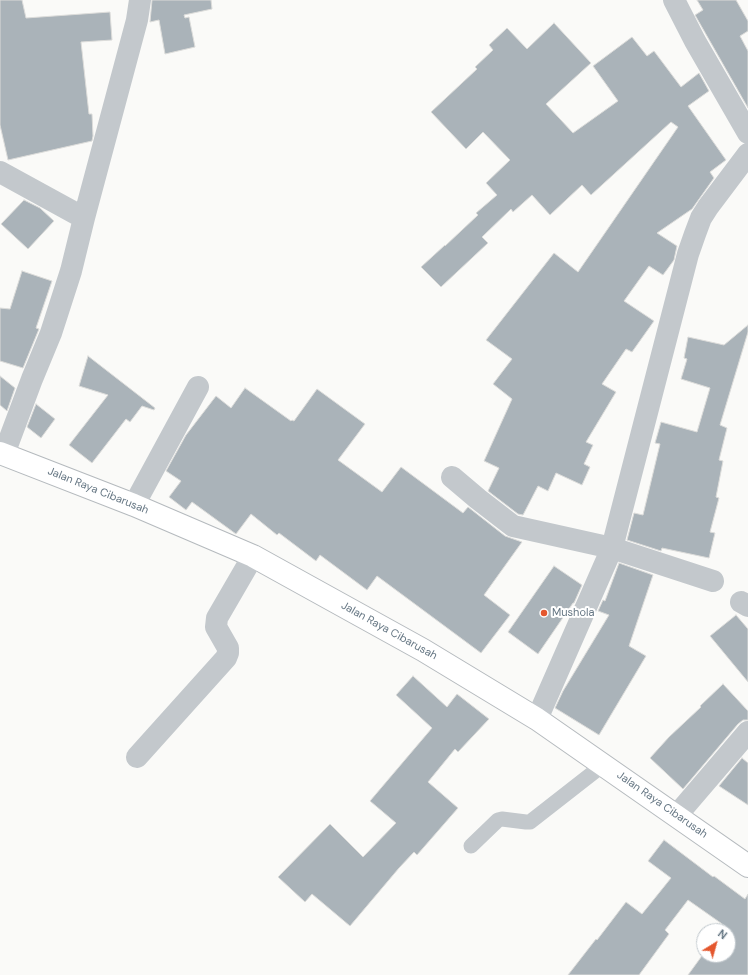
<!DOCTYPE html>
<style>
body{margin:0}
#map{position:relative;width:748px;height:975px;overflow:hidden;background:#fafaf8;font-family:"DM Sans",sans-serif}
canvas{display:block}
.north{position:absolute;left:696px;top:923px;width:40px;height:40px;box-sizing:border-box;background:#fff;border:1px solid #c1c8cd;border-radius:50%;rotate:37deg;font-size:11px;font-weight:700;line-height:16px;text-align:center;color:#657683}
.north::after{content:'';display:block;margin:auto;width:14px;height:18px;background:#e4572e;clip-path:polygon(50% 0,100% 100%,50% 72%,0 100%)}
</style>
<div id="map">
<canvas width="748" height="975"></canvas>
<div class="north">N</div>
</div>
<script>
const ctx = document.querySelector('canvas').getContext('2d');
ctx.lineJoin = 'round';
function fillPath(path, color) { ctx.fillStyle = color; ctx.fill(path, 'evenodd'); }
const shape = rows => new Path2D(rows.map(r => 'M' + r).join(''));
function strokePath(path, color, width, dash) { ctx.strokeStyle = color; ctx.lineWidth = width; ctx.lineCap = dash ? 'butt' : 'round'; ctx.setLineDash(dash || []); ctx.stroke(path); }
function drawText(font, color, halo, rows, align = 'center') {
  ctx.font = font + ' "DM Sans",sans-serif'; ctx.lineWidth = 4; ctx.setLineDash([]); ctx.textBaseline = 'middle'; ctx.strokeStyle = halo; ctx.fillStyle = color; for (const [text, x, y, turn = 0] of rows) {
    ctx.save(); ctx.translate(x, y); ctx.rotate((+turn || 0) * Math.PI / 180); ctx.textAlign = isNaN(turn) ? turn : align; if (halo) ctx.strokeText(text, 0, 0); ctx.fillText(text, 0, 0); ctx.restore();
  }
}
const building = shape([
 [0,0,22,0,26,18,110,12,112,40,81,42,89,114,92,114,93,136,92,141,8,160,0,125,0,0],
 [152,0,211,0,212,9,184,15,185,18,189,17,195,47,165,54,159,20,150,22,152,0],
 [697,0,736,0,748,21,748,31,740,36,748,51,748,108,695,15,703,10,697,0],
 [554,23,591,63,546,104,573,133,618,101,593,66,632,37,647,56,654,51,681,87,699,73,709,91,688,106,726,160,710,172,714,178,692,209,657,233,677,246,674,260,663,275,649,266,624,301,654,321,632,352,626,349,602,384,616,392,586,442,593,445,584,464,590,467,582,485,556,473,548,491,538,486,523,515,518,514,488,491,499,468,484,461,512,399,493,384,512,359,486,340,554,253,578,272,678,127,671,122,591,195,582,185,550,215,532,195,513,212,511,209,482,237,488,243,441,287,421,267,445,245,445,246,478,215,476,213,497,195,486,183,510,160,483,132,466,149,431,112,477,69,475,67,493,50,489,45,507,28,527,49,554,23],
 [24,200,40,208,54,221,28,249,1,224,24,200],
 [22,271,52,281,36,328,39,329,23,368,0,361,0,308,10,309,22,271],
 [748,325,748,332,720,425,727,428,719,460,723,461,716,497,719,498,710,532,715,533,709,558,662,548,661,551,627,540,634,513,643,515,660,444,655,443,661,422,697,432,710,388,681,379,687,359,684,358,688,337,724,345,748,325],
 [88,356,155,408,154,410,142,406,130,422,126,419,92,463,69,445,108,395,79,386,88,356],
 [0,376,15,388,7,411,0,405,0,376],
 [245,388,291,421,292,420,294,421,317,389,365,424,338,460,382,492,401,467,463,513,468,507,505,536,522,542,484,595,510,615,481,653,377,576,367,590,320,555,316,561,279,533,277,535,251,514,236,534,192,502,186,510,169,497,181,481,166,471,186,435,216,396,231,408,245,388],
 [36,404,55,419,41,438,27,427,36,404],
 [619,563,653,575,629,646,646,656,599,735,555,708,563,691,609,615,598,611,603,600,605,601,619,563],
 [554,566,582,585,574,603,573,603,538,654,508,632,554,566],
 [736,615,748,629,748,682,710,636,736,615],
 [413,676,447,707,457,694,489,719,458,752,455,749,428,782,458,808,417,855,414,852,399,868,350,926,312,894,305,902,278,877,330,824,363,857,396,823,370,801,432,728,396,695,413,676],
 [723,684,748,711,748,720,743,720,738,724,683,789,650,758,669,737,701,707,700,706,723,684],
 [742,758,748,763,748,805,719,786,742,758],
 [664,840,713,877,714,876,745,899,748,894,748,975,688,975,704,953,704,955,728,955,728,931,721,931,725,926,688,900,665,930,669,934,639,975,568,975,596,939,597,940,626,902,642,914,671,878,648,861,664,840]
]);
const service = shape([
 [471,846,498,820,502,819,526,822,530,822,603,765]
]);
const minor = shape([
 [674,0,695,41,748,133],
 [0,172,84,218],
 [4,454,32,379,51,333,71,271,84,218,137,20,140,0],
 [452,477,478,499,513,526,612,548,713,581],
 [134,505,198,387],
 [741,602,748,606],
 [537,719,612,548,688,254,695,234,701,218,708,207,748,154],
 [137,757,226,658,228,653,228,648,216,627,217,618,253,556],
 [677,815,748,732]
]);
const primary = shape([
 [0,453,134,505,253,556,423,650,537,719,748,866]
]);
const markers = [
 [544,613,4,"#e4572e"]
];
const streetNames = [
 ["Jalan Raya Cibarusah",98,491,22],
 ["Jalan Raya Cibarusah",389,631,29],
 ["Jalan Raya Cibarusah",662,805,35]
];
const poiNames = [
 ["Mushola",552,613]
];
fillPath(building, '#aab3b9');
strokePath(building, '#dcdcda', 1);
strokePath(primary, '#b5babe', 24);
strokePath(service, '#c3c8cc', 15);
strokePath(minor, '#c3c8cc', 22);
strokePath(primary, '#fff', 22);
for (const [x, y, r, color] of markers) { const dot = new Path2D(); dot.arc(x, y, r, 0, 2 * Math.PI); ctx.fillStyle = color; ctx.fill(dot); strokePath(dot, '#fff', 1.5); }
drawText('11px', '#657683', '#fff', streetNames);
drawText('11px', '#657683', '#fff', poiNames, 'left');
</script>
